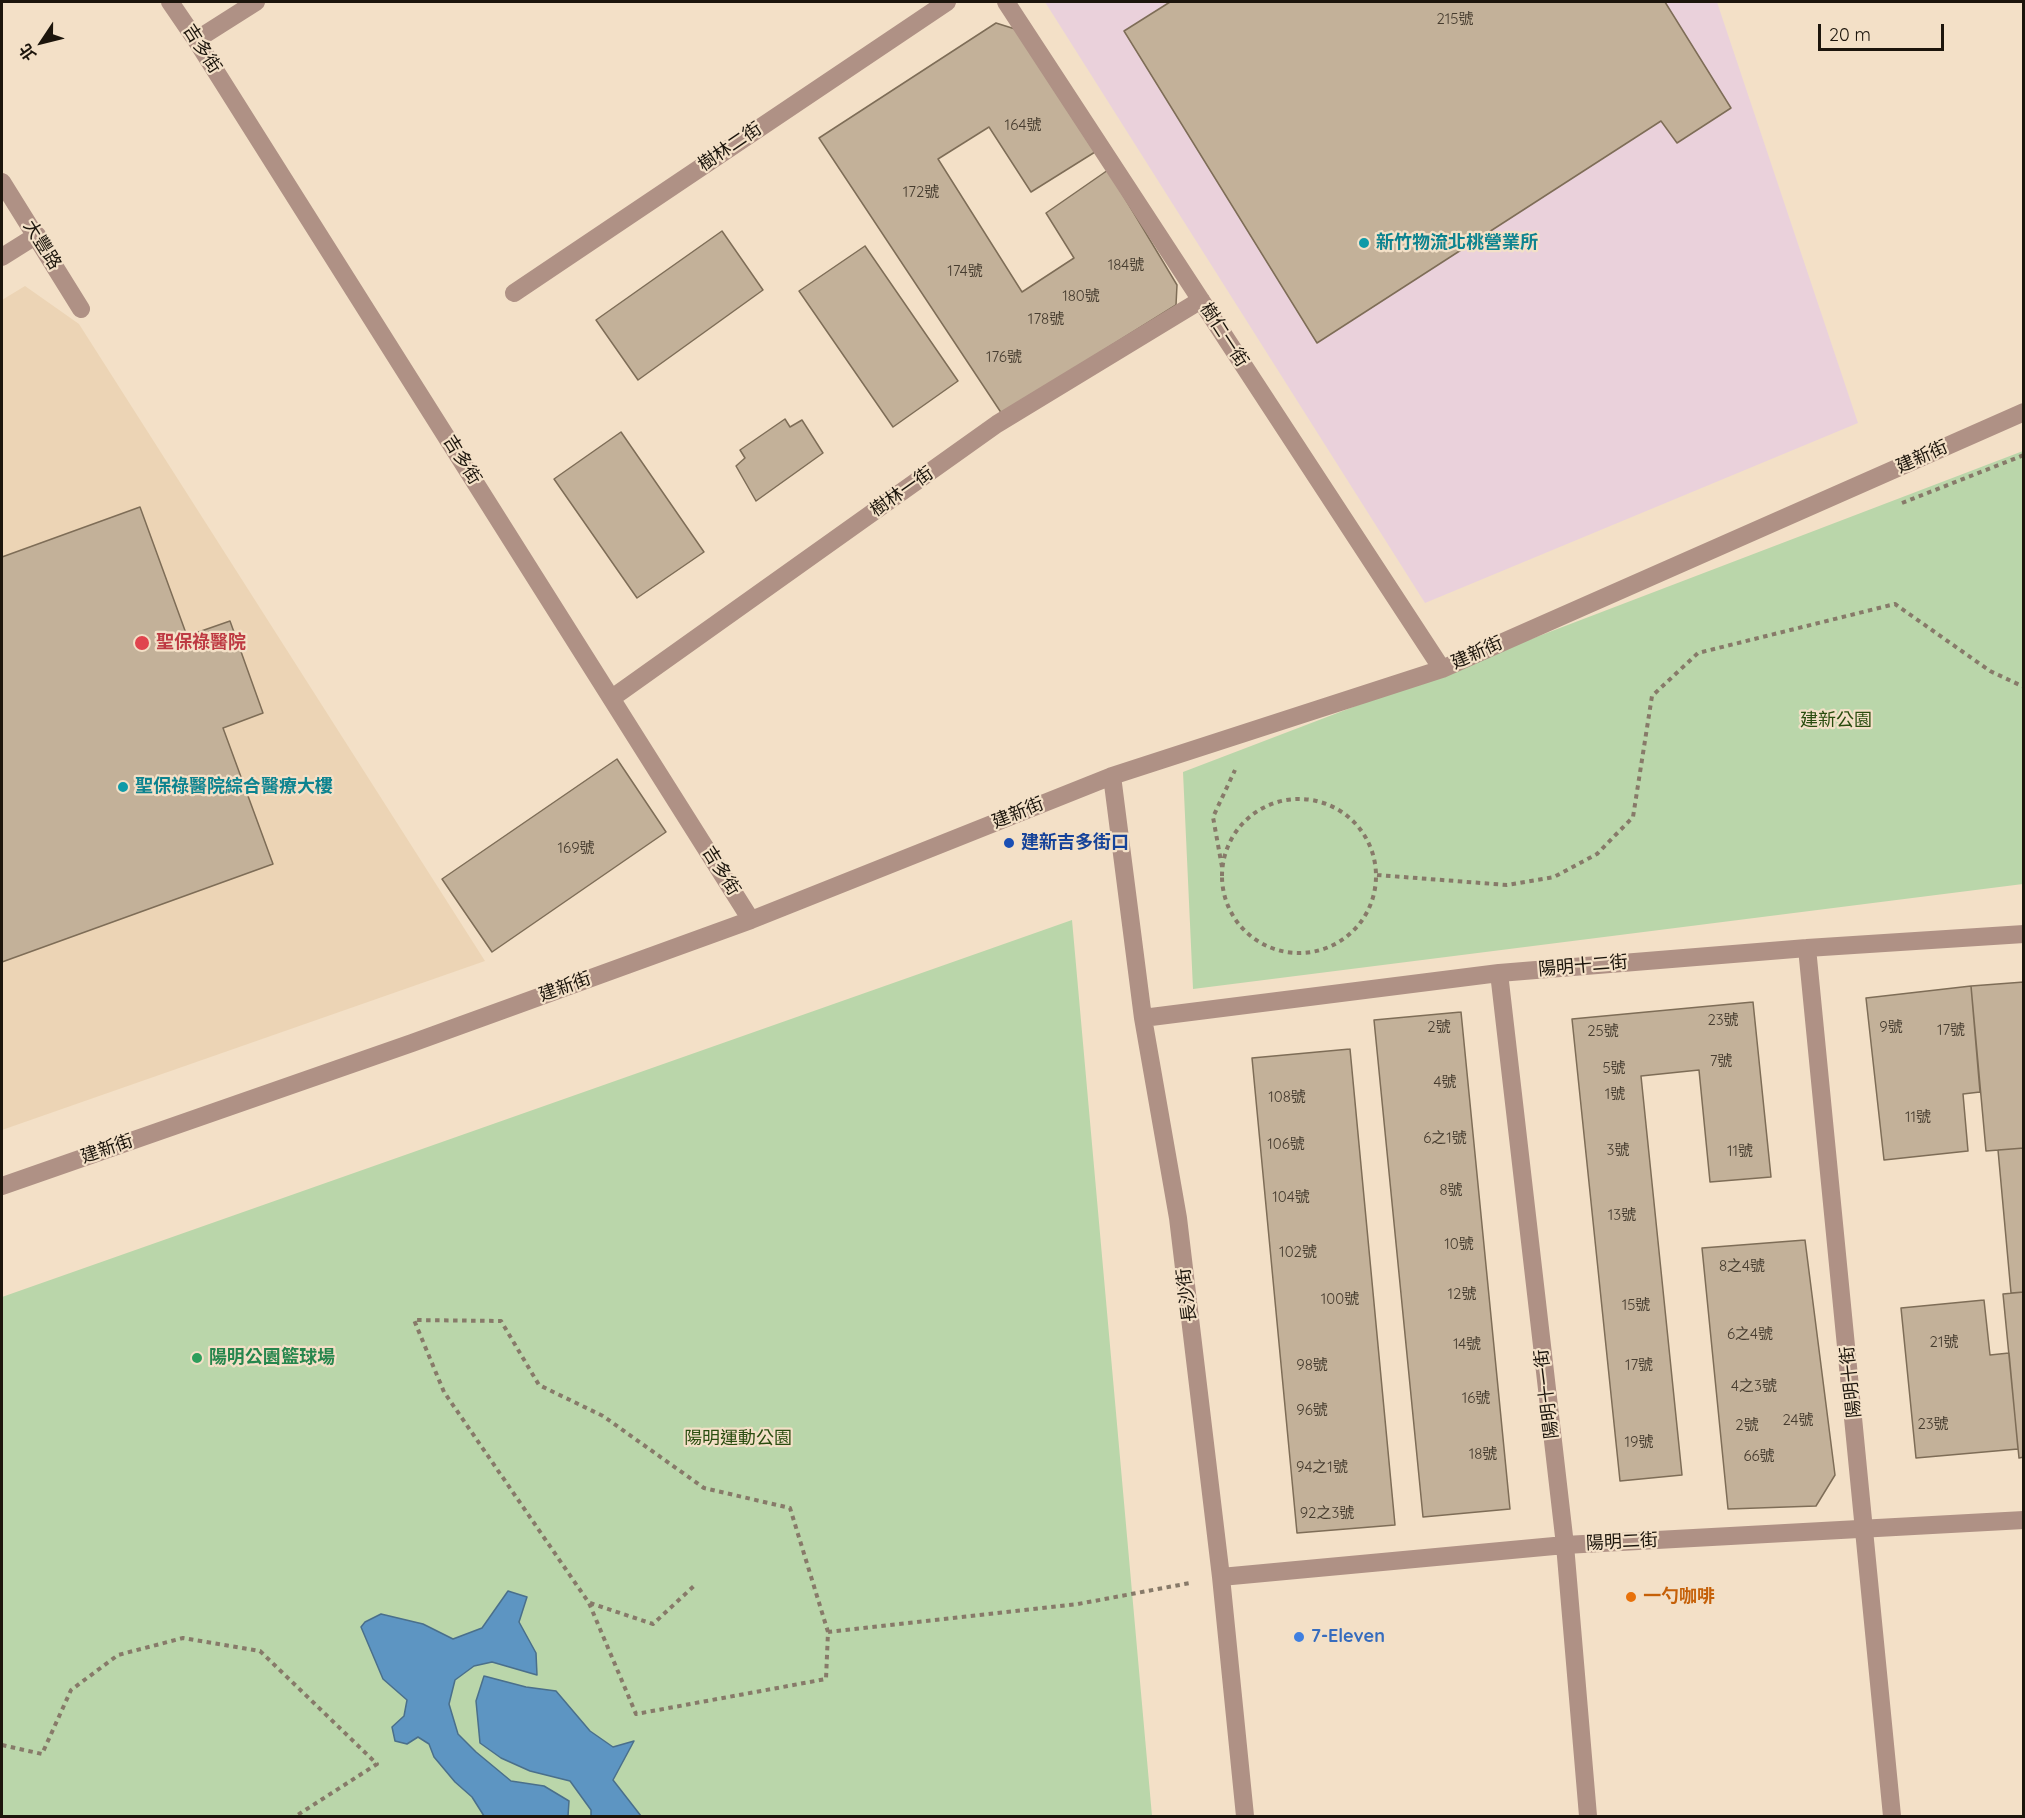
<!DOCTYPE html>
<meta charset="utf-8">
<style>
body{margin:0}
#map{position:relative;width:2025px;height:1818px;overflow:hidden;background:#f3e0c7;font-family:Quicksand,"Noto Sans TC",sans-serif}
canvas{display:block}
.frame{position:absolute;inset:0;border:3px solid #1c150c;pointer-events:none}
.north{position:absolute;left:12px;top:12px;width:60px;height:60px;-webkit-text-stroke:4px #f3e0c7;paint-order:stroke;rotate:235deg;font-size:16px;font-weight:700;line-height:24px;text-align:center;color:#1c150c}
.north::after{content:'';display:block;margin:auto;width:21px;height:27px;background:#1c150c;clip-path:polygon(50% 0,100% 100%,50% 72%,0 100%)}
.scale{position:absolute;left:1818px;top:24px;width:126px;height:27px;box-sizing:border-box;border:3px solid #1c150c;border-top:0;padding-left:8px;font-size:18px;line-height:21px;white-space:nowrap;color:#1c150c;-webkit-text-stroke:4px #f3e0c7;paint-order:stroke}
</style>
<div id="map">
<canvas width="2025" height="1818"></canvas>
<div class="frame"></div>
<div class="north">北</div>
<div class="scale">20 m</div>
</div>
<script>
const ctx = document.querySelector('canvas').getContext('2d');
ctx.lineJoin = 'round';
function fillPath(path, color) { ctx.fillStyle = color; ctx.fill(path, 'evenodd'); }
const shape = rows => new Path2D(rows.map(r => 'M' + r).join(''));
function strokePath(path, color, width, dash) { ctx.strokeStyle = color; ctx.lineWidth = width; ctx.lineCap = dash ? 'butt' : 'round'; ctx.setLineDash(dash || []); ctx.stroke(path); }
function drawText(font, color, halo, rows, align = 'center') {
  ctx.font = font + ' Quicksand,"Noto Sans TC",sans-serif'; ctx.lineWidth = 4.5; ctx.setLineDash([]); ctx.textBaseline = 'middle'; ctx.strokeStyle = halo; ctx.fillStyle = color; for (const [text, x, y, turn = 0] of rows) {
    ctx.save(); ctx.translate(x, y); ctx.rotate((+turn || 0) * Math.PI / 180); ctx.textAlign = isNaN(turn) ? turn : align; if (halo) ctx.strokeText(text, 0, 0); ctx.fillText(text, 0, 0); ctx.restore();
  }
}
const built = shape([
 [25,286,79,324,485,961,2,1130,2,300]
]);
const industrial = shape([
 [1045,2,1717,2,1858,423,1425,603]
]);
const green = shape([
 [2023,451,2023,884,1193,989,1183,772],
 [1072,920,1152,1816,2,1816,2,1297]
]);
const water = shape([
 [508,1591,527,1597,519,1622,536,1653,537,1675,492,1662,474,1666,455,1680,449,1704,458,1734,476,1752,511,1781,544,1786,569,1801,568,1816,484,1816,472,1797,455,1782,434,1757,429,1744,418,1737,407,1744,395,1741,392,1727,404,1716,407,1700,383,1679,361,1627,365,1622,381,1614,423,1624,453,1639,482,1628,508,1591],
 [484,1676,526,1687,556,1691,590,1731,613,1747,634,1741,613,1780,641,1816,591,1816,591,1810,570,1781,530,1771,501,1758,480,1743,476,1701,484,1676]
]);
const building = shape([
 [1170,2,1665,2,1731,108,1677,143,1661,121,1317,343,1124,31,1170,2],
 [996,23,1015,29,1095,152,1031,192,989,127,938,159,1022,292,1074,258,1046,213,1108,170,1177,285,1176,305,1002,414,819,138,996,23],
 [722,231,763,290,638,380,596,320,722,231],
 [865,246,958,381,893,427,799,291,865,246],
 [785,419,790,427,802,420,823,453,756,501,736,466,745,458,740,450,785,419],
 [621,432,704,552,637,598,554,479,621,432],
 [140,507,187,636,230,621,263,713,223,728,273,864,2,962,2,557,140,507],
 [617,759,666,832,492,952,442,879,617,759],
 [2024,982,2024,1148,1986,1151,1971,986,2024,982],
 [1971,986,1980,1092,1963,1094,1968,1151,1884,1160,1866,998,1971,986],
 [1753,1002,1771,1177,1710,1182,1699,1070,1641,1076,1682,1475,1620,1481,1572,1019,1753,1002],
 [1461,1012,1510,1509,1423,1517,1374,1020,1461,1012],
 [1350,1049,1395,1525,1297,1533,1252,1058,1350,1049],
 [2024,1148,2024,1292,2011,1293,1998,1150,2024,1148],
 [1805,1240,1835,1475,1816,1506,1728,1509,1702,1248,1805,1240],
 [2024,1292,2024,1457,2019,1458,2003,1294,2024,1292],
 [1984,1300,1990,1355,2009,1353,2018,1449,1916,1458,1901,1308,1984,1300]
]);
const path = shape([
 [1902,503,2024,455],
 '1222 876a77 77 0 1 1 154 0a77 77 0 1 1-154 0Z',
 [1222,867,1213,817,1235,770],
 [1377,875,1507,885,1554,877,1597,854,1633,817,1652,696,1698,653,1895,604,1990,671,2024,687],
 [590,1603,653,1624,695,1585],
 [828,1632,790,1508,704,1488,603,1416,539,1385,501,1321,414,1320,444,1392,589,1603,636,1714,826,1679,828,1632,1078,1604,1190,1583],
 [2,1745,42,1754,71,1690,118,1655,183,1638,260,1651,377,1764,296,1816]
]);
const minor = shape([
 [170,2,196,40,751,920],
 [1006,2,1442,669],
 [196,40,256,2],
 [2,182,81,309],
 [2,257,37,235],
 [514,293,947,2],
 [612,698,997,424,1201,300],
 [1112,776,1143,1018,1178,1218,1221,1577,1245,1816],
 [1807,948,1892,1816],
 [1499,973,1565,1545,1588,1816],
 [1143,1018,1499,973,1807,948,2024,934],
 [2,1186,412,1043,751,920,1112,776,1442,669,2024,412],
 [1221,1577,1565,1545,2024,1520]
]);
const markers = [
 [1364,243,6,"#0f9aa8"],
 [142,643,8,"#e0444e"],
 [123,787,6,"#0f9aa8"],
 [1009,843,6,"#1a4fb4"],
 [197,1358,6,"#2e9e5b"],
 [1631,1597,6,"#e8710a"],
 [1299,1637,6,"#3f7fe0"]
];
const numberNames = [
 ["215號",1455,19],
 ["164號",1023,125],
 ["172號",921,192],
 ["184號",1126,265],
 ["174號",965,271],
 ["180號",1081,296],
 ["178號",1046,319],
 ["176號",1004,357],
 ["169號",576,848],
 ["23號",1723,1020],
 ["2號",1439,1027],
 ["9號",1891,1027],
 ["17號",1951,1030],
 ["25號",1603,1031],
 ["7號",1721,1061],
 ["5號",1614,1068],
 ["4號",1445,1082],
 ["1號",1615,1094],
 ["108號",1287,1097],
 ["11號",1918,1117],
 ["6之1號",1445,1138],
 ["106號",1286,1144],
 ["3號",1618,1150],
 ["11號",1740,1151],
 ["8號",1451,1190],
 ["104號",1291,1197],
 ["13號",1622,1215],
 ["10號",1459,1244],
 ["102號",1298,1252],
 ["8之4號",1742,1266],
 ["12號",1462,1294],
 ["100號",1340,1299],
 ["15號",1636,1305],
 ["6之4號",1750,1334],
 ["21號",1944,1342],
 ["14號",1467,1344],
 ["98號",1312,1365],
 ["17號",1639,1365],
 ["4之3號",1754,1386],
 ["16號",1476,1398],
 ["96號",1312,1410],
 ["24號",1798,1420],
 ["23號",1933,1424],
 ["2號",1747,1425],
 ["19號",1639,1442],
 ["18號",1483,1454],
 ["66號",1759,1456],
 ["94之1號",1322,1467],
 ["92之3號",1327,1513]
];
const streetNames = [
 ["吉多街",202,49,57],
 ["樹林二街",730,147,-34],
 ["大豐路",42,245,58],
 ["樹仁一街",1224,335,57],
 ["建新街",1922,457,-24],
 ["吉多街",462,460,58],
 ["樹林一街",902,492,-35],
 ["建新街",1477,653,-24],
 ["建新街",1018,813,-22],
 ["吉多街",721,871,58],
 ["陽明十二街",1583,966,-5],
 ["建新街",565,987,-20],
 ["建新街",107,1149,-19],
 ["長沙街",1187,1295,-97],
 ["陽明十街",1851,1382,-96],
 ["陽明十一街",1547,1394,-97],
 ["陽明二街",1622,1542,-3]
];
const cultureNames = [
 ["新竹物流北桃營業所",1376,243],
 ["聖保祿醫院綜合醫療大樓",135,787]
];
const healthNames = [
 ["聖保祿醫院",156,643]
];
const parkNames = [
 ["建新公園",1836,721],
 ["陽明運動公園",738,1439]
];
const transitNames = [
 ["建新吉多街口",1021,843]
];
const leisureNames = [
 ["陽明公園籃球場",209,1358]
];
const foodNames = [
 ["一勺咖啡",1643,1597]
];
const shopNames = [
 ["7-Eleven",1311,1637]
];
fillPath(built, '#ecd4b5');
fillPath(industrial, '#ead1db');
fillPath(green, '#bad6aa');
fillPath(water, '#5d95c2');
strokePath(water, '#4a6f8b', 1.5);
fillPath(building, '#c3b199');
strokePath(building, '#7e6d57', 1.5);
strokePath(path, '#877a69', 4, [4.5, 4.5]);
strokePath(minor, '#af9185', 18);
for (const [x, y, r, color] of markers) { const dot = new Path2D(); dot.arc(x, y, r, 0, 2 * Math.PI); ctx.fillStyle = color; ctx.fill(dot); strokePath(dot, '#f3e0c7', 2); }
drawText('15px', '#463c2f', null, numberNames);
drawText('18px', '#1c150c', '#f3e0c7', streetNames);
drawText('bold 18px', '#0d838f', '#f3e0c7', cultureNames, 'left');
drawText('bold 18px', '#be3a42', '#f3e0c7', healthNames, 'left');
drawText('18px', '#2b4d10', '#f3e0c7', parkNames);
drawText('bold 18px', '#164399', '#f3e0c7', transitNames, 'left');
drawText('bold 18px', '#27864d', '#f3e0c7', leisureNames, 'left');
drawText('bold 18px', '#c56008', '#f3e0c7', foodNames, 'left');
drawText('bold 18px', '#366cbe', '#f3e0c7', shopNames, 'left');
</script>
